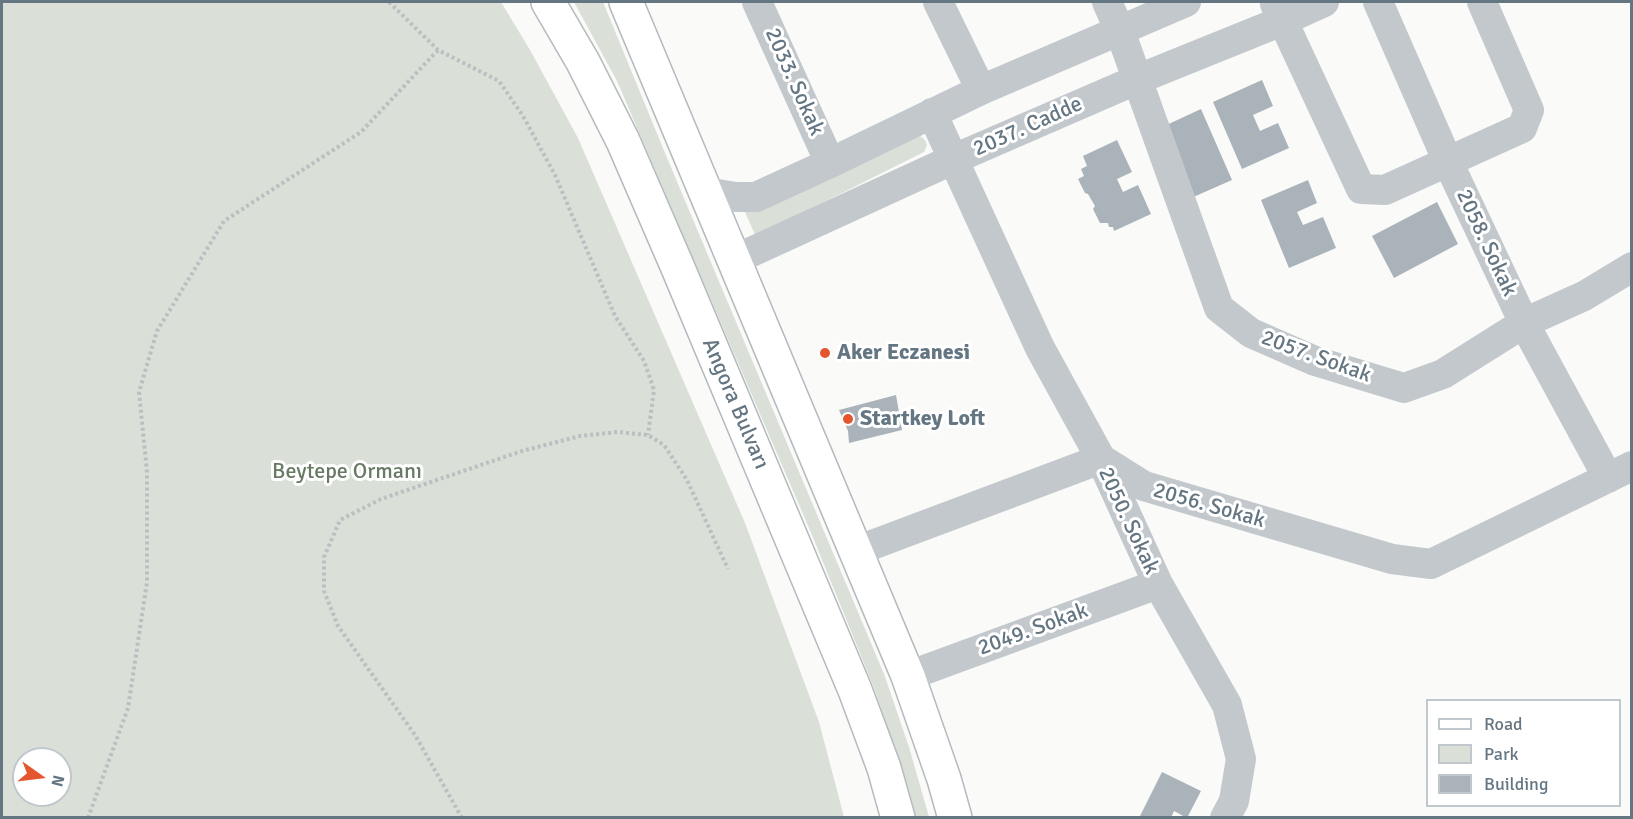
<!DOCTYPE html>
<meta charset="utf-8">
<style>
body{margin:0}
#map{position:relative;width:1633px;height:819px;overflow:hidden;background:#fafaf8;font-family:Signika,sans-serif}
canvas{display:block}
.frame{position:absolute;inset:0;border:3px solid #657683;pointer-events:none}
.legend{position:absolute;left:1426px;top:699px;width:195px;height:108px;box-sizing:border-box;background:#fff;border:2px solid #c1c8cd;margin:0;padding:8px 10px;list-style:none;font-size:18px;color:#657683}
.legend li{display:flex;align-items:center;gap:12px;height:30px}
.legend b{width:30px;border:2px solid #c1c8cd}
.north{position:absolute;left:12px;top:747px;width:60px;height:60px;box-sizing:border-box;background:#fff;border:2px solid #c1c8cd;border-radius:50%;rotate:104deg;font-size:16px;font-weight:700;line-height:24px;text-align:center;color:#657683}
.north::after{content:'';display:block;margin:auto;width:21px;height:27px;background:#e4572e;clip-path:polygon(50% 0,100% 100%,50% 72%,0 100%)}
</style>
<div id="map">
<canvas width="1633" height="819"></canvas>
<div class="frame"></div>
<ul class="legend">
<li><b style="height:8px;background:#fff"></b>Road</li>
<li><b style="height:16px;background:#dadfd7"></b>Park</li>
<li><b style="height:16px;background:#aab3b9"></b>Building</li>
</ul>
<div class="north">N</div>
</div>
<script>
const ctx = document.querySelector('canvas').getContext('2d');
ctx.lineJoin = 'round';
function fillPath(path, color) { ctx.fillStyle = color; ctx.fill(path, 'evenodd'); }
const shape = rows => new Path2D(rows.map(r => 'M' + r).join(''));
function strokePath(path, color, width, dash) { ctx.strokeStyle = color; ctx.lineWidth = width; ctx.lineCap = dash ? 'butt' : 'round'; ctx.setLineDash(dash || []); ctx.stroke(path); }
function drawText(font, color, halo, rows, align = 'center') {
  ctx.font = font + ' Signika,sans-serif'; ctx.lineWidth = 6; ctx.setLineDash([]); ctx.textBaseline = 'middle'; ctx.strokeStyle = halo; ctx.fillStyle = color; for (const [text, x, y, turn = 0] of rows) {
    ctx.save(); ctx.translate(x, y); ctx.rotate((+turn || 0) * Math.PI / 180); ctx.textAlign = isNaN(turn) ? turn : align; if (halo) ctx.strokeText(text, 0, 0); ctx.fillText(text, 0, 0); ctx.restore();
  }
}
const green = shape([
 [2,2,501,2,530,50,578,138,745,523,819,722,844,817,2,817],
 [24,759,60,759,60,795,24,795],
 [574,2,603,2,665,153,884,674,909,747,929,817,915,817,896,753,874,688,812,535,617,81],
 [920,136,925,140,927,145,924,152,790,219,757,239,744,210]
]);
const building = shape([
 [1262,80,1273,106,1253,115,1260,131,1278,123,1289,148,1242,169,1213,102],
 [1201,109,1232,180,1191,198,1160,128],
 [1117,140,1132,172,1117,179,1123,192,1138,185,1151,214,1114,231,1113,227,1109,227,1108,223,1100,223,1093,209,1095,206,1088,194,1085,193,1078,179,1084,176,1081,169,1087,166,1083,156],
 [1308,180,1317,203,1297,212,1303,225,1323,217,1336,248,1289,268,1261,200],
 [1437,202,1458,244,1394,278,1372,236],
 [896,395,902,430,849,443,848,431,839,410],
 [1162,772,1201,791,1187,818,1174,811,1171,818,1139,818]
]);
const path = shape([
 [389,2,438,50,499,81,523,116,555,175,615,316,644,361,654,390,648,435],
 [88,818,128,708,147,582,147,472,139,392,157,331,224,221,361,132,438,50],
 [462,818,415,735,338,626,324,591,324,557,340,520,381,499,522,451,580,436,617,432,648,435,664,445,687,480,728,569]
]);
const street = shape([
 [757,2,830,163],
 [938,2,981,90],
 [1107,2,1120,31,1219,308,1251,333,1315,361,1404,388,1443,374,1524,323,1584,296,1632,267],
 [1378,2,1448,162,1524,323,1608,478],
 [1275,4,1361,189,1385,190,1522,128,1529,110,1482,2],
 [932,113,1040,348,1101,459,1144,486,1392,559,1431,564,1632,466],
 [705,192,736,197,756,197,830,163,981,90,1186,2],
 [736,259,954,159,1136,80,1282,21,1324,2],
 [856,551,1101,459,1158,584,1227,705,1241,759,1234,801,1225,818],
 [908,676,1158,584]
]);
const primary = shape([
 [548,2,583,62,623,141,678,268,855,690,884,768,898,818],
 [626,2,908,676,944,779,955,818]
]);
const markers = [
 [825,353,6,"#e4572e"],
 [848,419,6,"#e4572e"]
];
const streetNames = [
 ["2033. Sokak",794,82,66],
 ["2037. Cadde",1028,127,-24],
 ["2058. Sokak",1486,243,65],
 ["2057. Sokak",1316,357,20],
 ["Angora Bulvarı",735,404,67],
 ["2056. Sokak",1209,506,16],
 ["2050. Sokak",1128,521,65],
 ["2049. Sokak",1033,630,-20]
];
const poiNames = [
 ["Aker Eczanesi",837,353],
 ["Startkey Loft",860,419]
];
const parkNames = [
 ["Beytepe Ormanı",347,472]
];
fillPath(green, '#dadfd7');
fillPath(building, '#aab3b9');
strokePath(primary, '#b5babe', 36);
strokePath(path, '#bbbfc2', 4, [3, 3]);
strokePath(street, '#c3c8cc', 30);
strokePath(primary, '#fff', 33);
for (const [x, y, r, color] of markers) { const dot = new Path2D(); dot.arc(x, y, r, 0, 2 * Math.PI); ctx.fillStyle = color; ctx.fill(dot); strokePath(dot, '#fff', 2); }
drawText('22px', '#657683', '#fff', streetNames);
drawText('bold 22px', '#657683', '#fff', poiNames, 'left');
drawText('22px', '#687a64', '#fff', parkNames);
</script>
